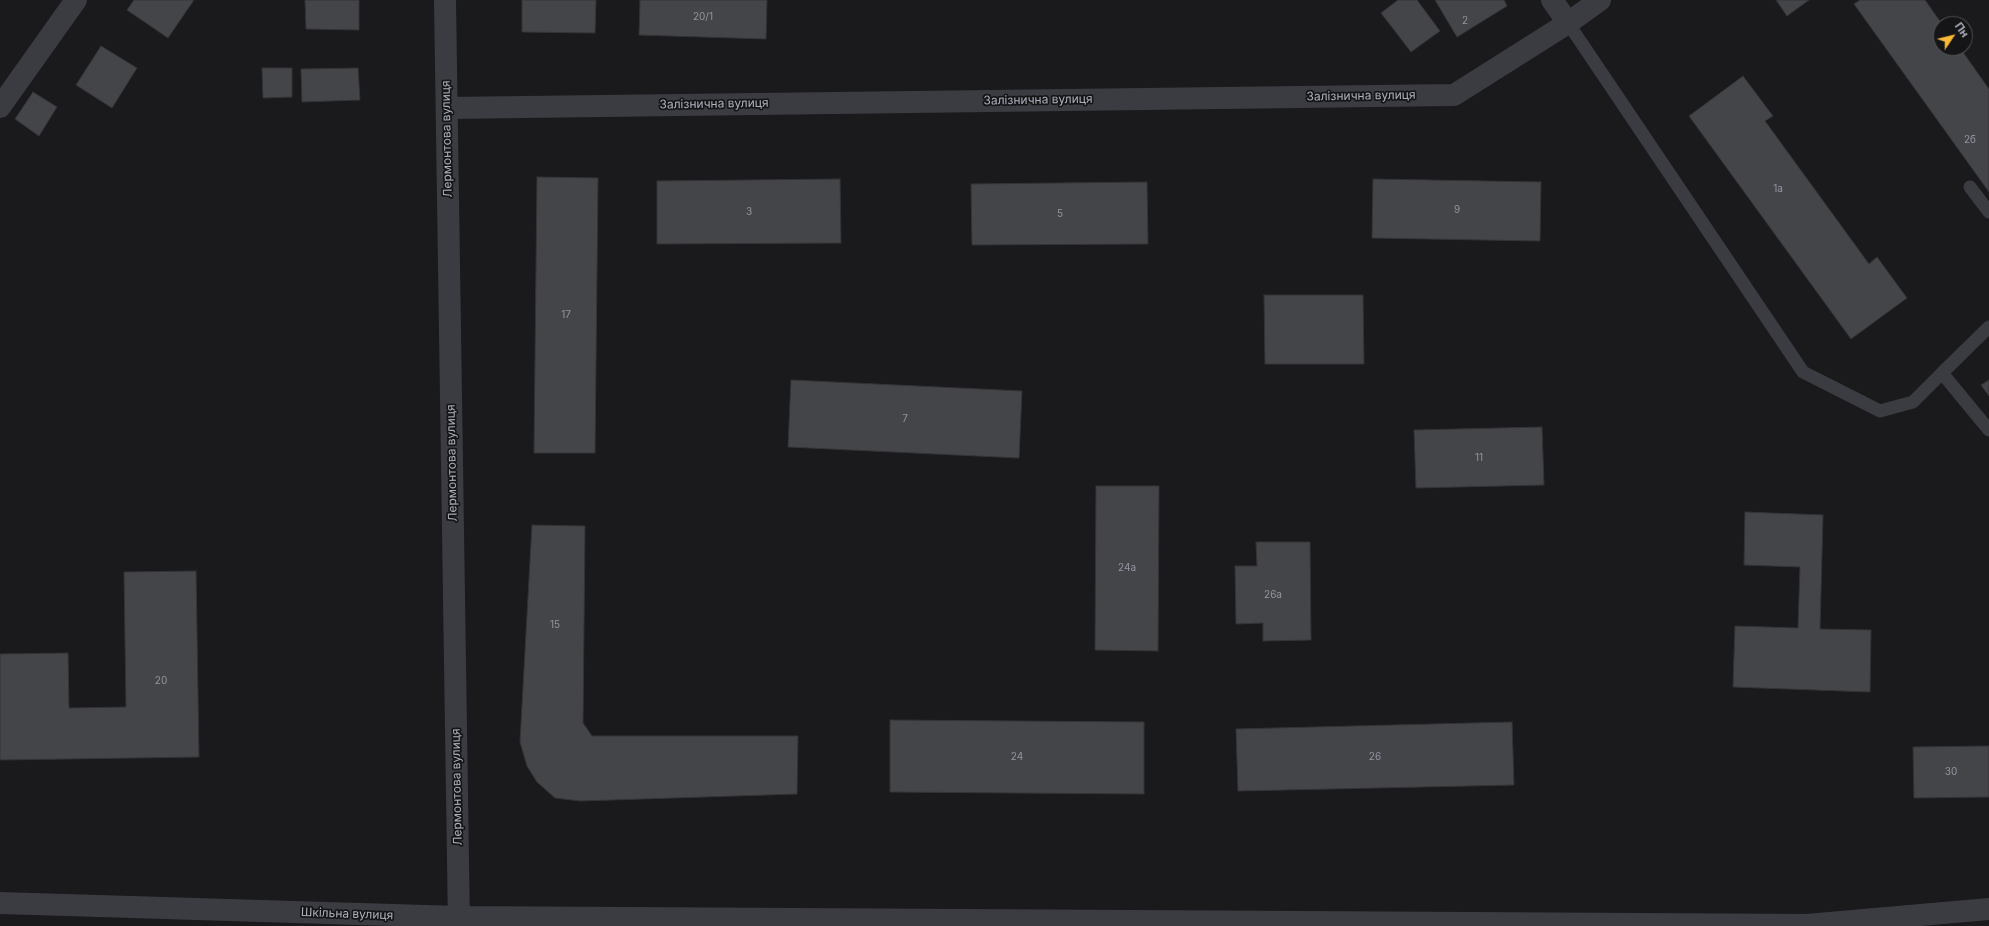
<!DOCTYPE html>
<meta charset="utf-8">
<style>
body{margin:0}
#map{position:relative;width:1989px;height:926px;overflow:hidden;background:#1a1a1c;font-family:Inter,sans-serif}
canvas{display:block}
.north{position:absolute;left:1933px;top:16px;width:40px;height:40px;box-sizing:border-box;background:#151517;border:1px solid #515359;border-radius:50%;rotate:55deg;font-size:11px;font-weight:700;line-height:16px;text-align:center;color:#acb1bc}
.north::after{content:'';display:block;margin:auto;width:14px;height:18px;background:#fab934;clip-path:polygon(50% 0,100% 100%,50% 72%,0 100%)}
</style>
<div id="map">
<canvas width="1989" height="926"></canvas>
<div class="north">Пн</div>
</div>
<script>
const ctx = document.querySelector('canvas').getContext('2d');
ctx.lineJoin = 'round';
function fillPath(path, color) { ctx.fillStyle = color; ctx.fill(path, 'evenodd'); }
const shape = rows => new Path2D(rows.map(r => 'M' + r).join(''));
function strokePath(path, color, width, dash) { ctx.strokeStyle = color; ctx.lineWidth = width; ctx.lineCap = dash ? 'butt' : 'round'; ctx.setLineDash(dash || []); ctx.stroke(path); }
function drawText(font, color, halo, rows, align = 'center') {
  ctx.font = font + ' Inter,sans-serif'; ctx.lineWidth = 3.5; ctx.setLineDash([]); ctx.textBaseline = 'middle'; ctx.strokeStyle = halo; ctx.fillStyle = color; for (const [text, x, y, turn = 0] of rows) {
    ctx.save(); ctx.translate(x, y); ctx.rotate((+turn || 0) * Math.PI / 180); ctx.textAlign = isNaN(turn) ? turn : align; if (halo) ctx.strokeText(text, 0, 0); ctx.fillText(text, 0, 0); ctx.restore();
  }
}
const building = shape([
 [134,0,194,0,168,38,127,10,134,0],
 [305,0,359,0,359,30,306,29,305,0],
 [522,0,596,0,595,33,522,32,522,0],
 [640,0,767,0,766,39,639,35,640,0],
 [1398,0,1417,0,1440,31,1411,52,1381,13,1398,0],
 [1435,0,1504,0,1507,6,1457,37,1435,0],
 [1776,0,1809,0,1787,16,1776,0],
 [1860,0,1925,0,1942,24,1941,48,1960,48,1989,89,1989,192,1854,4,1860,0],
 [101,46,137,68,112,108,76,85,101,46],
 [262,68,292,68,292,97,263,98,262,68],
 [358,68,360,100,302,102,301,69,358,68],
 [1743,76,1773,116,1765,121,1869,264,1877,257,1907,298,1851,339,1689,116,1743,76],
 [33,92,57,107,39,136,15,119,33,92],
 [537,177,598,178,595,453,534,453,537,177],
 [840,179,841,243,657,244,657,181,840,179],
 [1373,179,1541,182,1540,241,1372,238,1373,179],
 [1147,182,1148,244,972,245,971,184,1147,182],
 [1264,295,1363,295,1364,364,1265,364,1264,295],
 [791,380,1022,391,1019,458,788,447,791,380],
 [1989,380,1989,396,1981,385,1989,380],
 [1542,427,1544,485,1416,488,1414,430,1542,427],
 [1096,486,1159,486,1158,651,1095,650,1096,486],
 [1745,512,1823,515,1820,629,1871,630,1870,692,1733,687,1735,626,1798,628,1800,567,1744,565,1745,512],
 [532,525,585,526,583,723,592,736,798,736,797,794,580,801,555,798,537,782,527,766,520,742,532,525],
 [1256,542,1310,542,1311,640,1263,641,1263,623,1236,624,1235,566,1257,566,1256,542],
 [196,571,199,757,0,760,0,654,68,653,69,708,126,707,124,572,196,571],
 [890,720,1144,722,1144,794,890,792,890,720],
 [1512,722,1514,785,1238,791,1236,729,1512,722],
 [1989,746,1989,797,1914,798,1913,747,1989,746]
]);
const service = shape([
 [1568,23,1803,372,1880,411,1913,402,1942,373,1989,430],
 [1970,187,1989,212],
 [1942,373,1989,327]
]);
const minor = shape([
 [445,0,459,926],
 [1552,0,1568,23],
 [0,107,76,0],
 [447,108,1454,95,1568,23,1600,0],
 [0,903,458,917,1807,925,1989,909]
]);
const numberNames = [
 ["20/1",703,17],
 ["2",1465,21],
 ["2б",1970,140],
 ["1а",1778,189],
 ["9",1457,210],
 ["3",749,212],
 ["5",1060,214],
 ["17",566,315],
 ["7",905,419],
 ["11",1479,458],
 ["24а",1127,568],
 ["26а",1273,595],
 ["15",555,625],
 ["20",161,681],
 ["24",1017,757],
 ["26",1375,757],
 ["30",1951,772]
];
const streetNames = [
 ["Залізнична вулиця",1361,96,-1],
 ["Залізнична вулиця",1038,100,-1],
 ["Залізнична вулиця",714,104,-1],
 ["Лермонтова вулиця",447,139,-91],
 ["Лермонтова вулиця",452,463,-91],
 ["Лермонтова вулиця",457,787,-91],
 ["Шкільна вулиця",347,914,2]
];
fillPath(building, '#444549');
strokePath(building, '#343438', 1);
strokePath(service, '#3b3c42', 13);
strokePath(minor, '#3b3c42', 22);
drawText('10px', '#92969f', null, numberNames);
drawText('12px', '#acb1bc', '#151517', streetNames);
</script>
